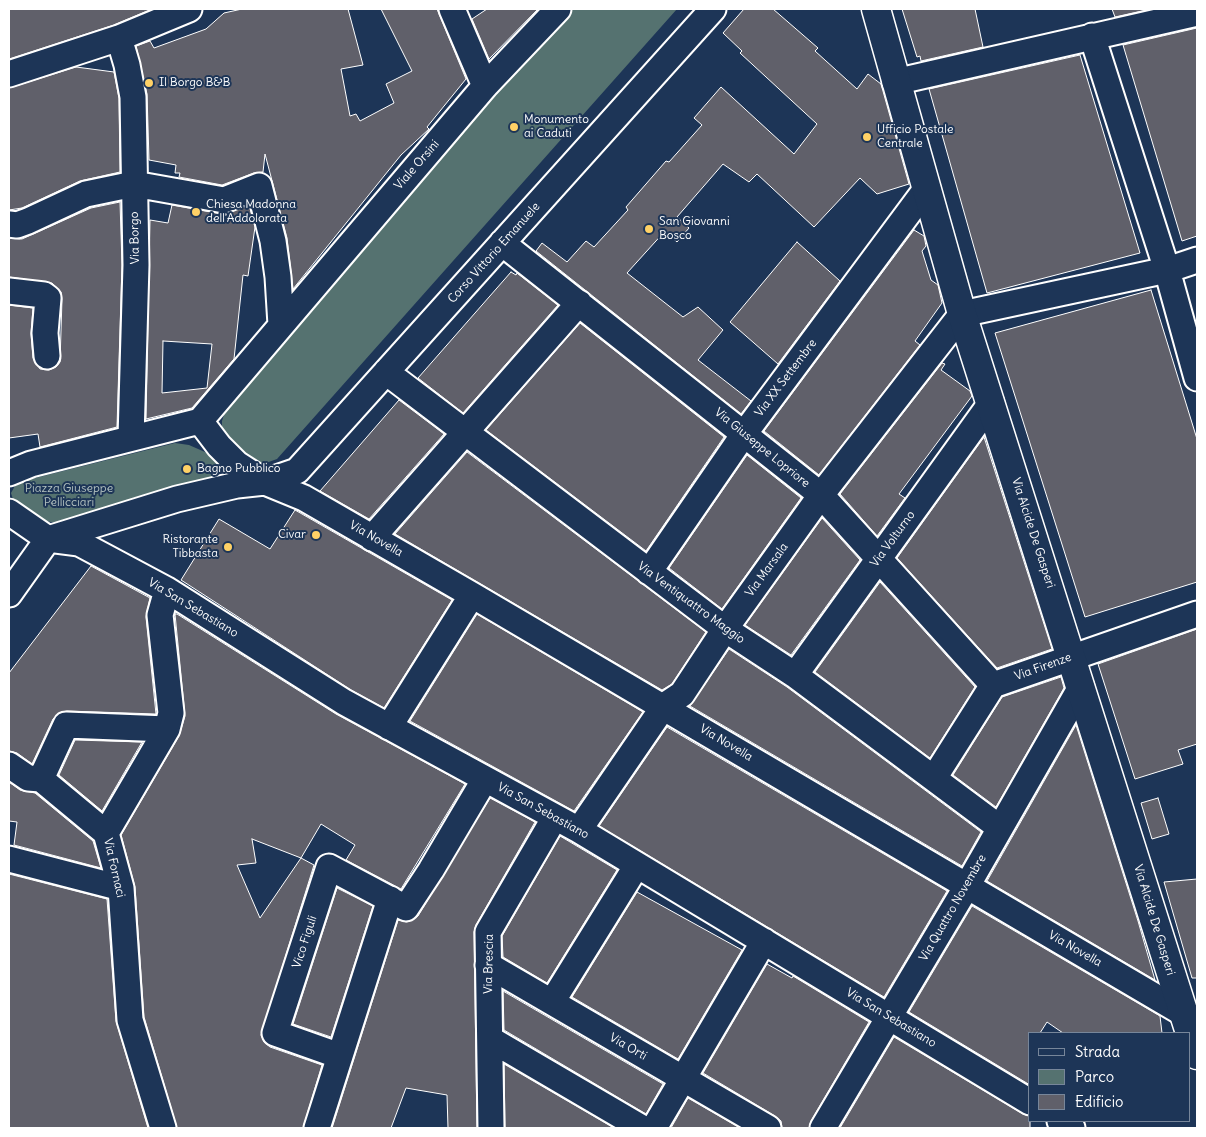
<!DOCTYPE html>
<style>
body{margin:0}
#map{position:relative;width:1206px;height:1137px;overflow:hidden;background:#1d3557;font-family:Delius,sans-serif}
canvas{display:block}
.frame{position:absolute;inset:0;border:10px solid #fff;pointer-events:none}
.legend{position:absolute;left:1028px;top:1032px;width:162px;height:90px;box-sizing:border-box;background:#1d3557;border:1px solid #77869a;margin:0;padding:6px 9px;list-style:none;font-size:15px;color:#fff}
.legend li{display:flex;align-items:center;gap:10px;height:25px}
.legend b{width:25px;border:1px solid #77869a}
</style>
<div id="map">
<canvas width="1206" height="1137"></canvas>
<div class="frame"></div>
<ul class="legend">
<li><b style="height:6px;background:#1d3557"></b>Strada</li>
<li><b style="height:14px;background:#557270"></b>Parco</li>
<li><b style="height:14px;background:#60606a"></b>Edificio</li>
</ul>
</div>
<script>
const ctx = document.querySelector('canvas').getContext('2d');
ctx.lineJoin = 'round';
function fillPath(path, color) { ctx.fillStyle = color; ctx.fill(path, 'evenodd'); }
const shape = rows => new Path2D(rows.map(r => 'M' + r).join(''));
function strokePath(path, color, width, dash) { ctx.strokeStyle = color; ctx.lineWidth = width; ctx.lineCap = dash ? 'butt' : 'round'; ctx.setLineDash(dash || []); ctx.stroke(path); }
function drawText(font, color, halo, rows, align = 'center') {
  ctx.font = font + ' Delius,sans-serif'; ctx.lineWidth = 4; ctx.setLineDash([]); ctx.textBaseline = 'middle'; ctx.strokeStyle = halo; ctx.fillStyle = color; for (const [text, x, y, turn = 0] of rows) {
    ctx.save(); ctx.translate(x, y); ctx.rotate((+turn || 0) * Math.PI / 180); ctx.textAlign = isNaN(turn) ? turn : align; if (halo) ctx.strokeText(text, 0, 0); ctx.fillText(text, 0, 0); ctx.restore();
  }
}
const green = shape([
 [568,9,677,9,277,459,263,464,244,462,222,436,222,421,227,405],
 [175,443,189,445,214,456,222,471,212,481,63,524,39,520,14,503,11,493,16,484,27,480]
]);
const building = shape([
 [9,9,152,9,114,25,9,59,9,9],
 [242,9,348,9,363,65,341,69,350,116,356,114,360,121,394,103,386,84,412,71,381,9,437,9,466,79,427,127,429,129,401,155,293,289,287,238,265,154,263,172,254,173,222,185,179,177,180,173,175,173,176,165,149,160,147,94,136,46,150,41,154,48,206,29,224,13,242,9],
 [487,9,538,9,489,59,472,19,487,9],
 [744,9,773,9,818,48,815,51,857,89,868,74,881,84,909,184,877,194,860,178,814,227,757,174,749,182,723,164,677,217,689,228,677,242,665,231,627,273,683,317,698,307,723,330,698,360,751,401,741,414,536,251,542,243,567,262,586,241,594,247,628,210,626,207,666,161,669,162,702,125,694,118,721,87,794,154,817,124,740,53,742,51,723,33,744,9],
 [902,9,975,9,983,47,921,61,920,56,917,57,902,9],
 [1112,9,1151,9,1115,17,1112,9],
 [1197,28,1197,236,1182,241,1123,45,1197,28],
 [1080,55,1140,253,987,293,929,89,1080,55],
 [76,67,114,72,119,98,120,172,80,181,22,208,9,210,9,88,76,67],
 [120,202,122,265,117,427,40,447,38,434,9,438,9,305,33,308,31,334,33,358,40,369,49,370,56,367,60,362,62,299,61,292,52,283,9,277,9,238,22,239,91,208,120,202],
 [172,205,222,214,249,205,255,227,248,276,243,275,234,359,192,408,146,419,150,220,168,223,172,205],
 [163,341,212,344,207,388,162,393,163,341],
 [914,230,924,236,926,246,922,251,931,280,938,285,942,303,915,341,920,345,819,475,764,431,914,230],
 [797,242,840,281,778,364,730,322,797,242],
 [511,272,516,275,517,273,558,305,463,413,418,378,511,272],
 [1151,290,1197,439,1197,582,1085,617,995,333,1151,290],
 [580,323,724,437,646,551,486,430,580,323],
 [942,363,945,364,941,370,970,391,972,396,899,494,905,498,877,536,840,494,942,363],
 [399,400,444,434,369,519,320,491,399,400],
 [984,437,1052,649,997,668,897,558,984,437],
 [467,452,706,632,672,684,662,690,395,534,467,452],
 [747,455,801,498,722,609,669,568,747,455],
 [295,510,452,600,384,708,351,690,181,580,219,519,270,549,295,510],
 [822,518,860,560,791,655,745,625,822,518],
 [91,566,150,598,146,617,156,714,67,711,59,713,53,719,32,764,17,753,9,751,9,673,91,566],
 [880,582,975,687,930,758,815,672,880,582],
 [175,614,177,614,336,714,465,784,401,889,346,860,355,845,321,824,301,858,314,865,261,1035,264,1042,270,1047,322,1065,303,1128,177,1128,144,1017,135,887,121,835,179,736,185,716,175,614],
 [252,839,301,858,260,918,237,865,256,863,252,839],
 [477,614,643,712,574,811,410,721,477,614],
 [1197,629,1197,744,1178,750,1183,764,1135,779,1098,664,1197,629],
 [729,649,787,687,981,832,962,866,690,706,729,649],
 [1061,677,1064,688,996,807,953,775,1002,697,1061,677],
 [1076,725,1138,921,1155,980,987,881,1076,725],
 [667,727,947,891,884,997,599,826,667,727],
 [75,740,142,742,102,811,59,775,75,740],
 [9,782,20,790,35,793,93,841,101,868,14,845,17,822,9,821,9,782],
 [490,798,535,822,476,925,474,932,477,1128,448,1128,447,1095,406,1088,391,1128,332,1128,398,920,407,922,418,916,490,798],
 [1158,798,1169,834,1152,839,1141,803,1158,798],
 [560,836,617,870,547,983,503,957,502,936,560,836],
 [9,874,107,899,116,1021,148,1128,9,1128,9,874],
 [1197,879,1197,978,1192,978,1164,882,1197,879],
 [337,888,373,906,331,1037,293,1024,337,888],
 [637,892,742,950,678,1059,572,997,637,892],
 [972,906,1160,1016,1162,1033,1063,1033,1047,1022,1040,1033,1030,1033,1030,1085,909,1012,972,906],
 [767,964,792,978,793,976,869,1022,811,1121,809,1128,782,1128,781,1121,775,1116,703,1073,767,964],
 [503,991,663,1084,646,1114,504,1030,503,991],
 [894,1037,1023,1114,1030,1116,1030,1128,840,1128,894,1037],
 [504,1064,614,1128,505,1128,504,1064],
 [688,1098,740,1128,671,1128,688,1098]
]);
const street = shape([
 [452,9,485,86],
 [1092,36,1167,270,1197,378],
 [119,38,127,65,133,97,136,265,131,438],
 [9,74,119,38,189,9],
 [895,82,1197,13],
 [9,224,17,225,28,221,86,194,134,184,224,200,259,186,273,241,278,277,281,325],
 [502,243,821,495,993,685],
 [9,291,44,295,48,298,45,333,47,356],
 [386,372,725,629,795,675,1000,828],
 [200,421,219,446,237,464,265,482,304,498,472,595,1183,1013],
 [200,421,485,86,558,9],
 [9,473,31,464,200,421],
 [9,512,48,539,79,543,167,590,344,702,579,830,1030,1102],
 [372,538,579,303],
 [649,572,744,434,927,188],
 [9,594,48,539,177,499,237,485,265,482,297,471,713,9],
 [795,675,991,403],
 [389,727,472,595],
 [9,765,28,778,41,779,106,833],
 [934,778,993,685,1197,614],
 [41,779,66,725,167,729],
 [579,830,664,706,682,694,725,629,821,495,962,314,1167,270,1197,260],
 [9,859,121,888],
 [488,965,768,1128],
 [552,1002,637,865],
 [490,1039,642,1128],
 [340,1056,275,1033,329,867,406,908,431,870,485,779],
 [1060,1121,1072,1128],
 [163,1128,130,1020,121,888,106,833,167,729,171,713,160,615,167,590],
 [317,1128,390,899],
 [491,1128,488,932,555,817],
 [654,1128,764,941],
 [823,1128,967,886,1081,687]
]);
const secondary = shape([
 [876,9,962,314,1197,1055]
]);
const markers = [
 [149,83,5,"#ffd166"],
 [514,127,5,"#ffd166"],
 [867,137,5,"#ffd166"],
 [196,212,5,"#ffd166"],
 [649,229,5,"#ffd166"],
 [187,469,5,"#ffd166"],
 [316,535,5,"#ffd166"],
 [228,547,5,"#ffd166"]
];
const poiNames = [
 ["Il Borgo B&B",159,83],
 ["Monumento",524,120],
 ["ai Caduti",524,134],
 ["Ufficio Postale",877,130],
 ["Centrale",877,144],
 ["Chiesa Madonna",206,205],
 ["dell'Addolorata",206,219],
 ["San Giovanni",659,222],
 ["Bosco",659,236],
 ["Bagno Pubblico",197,469],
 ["Civar",306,535,"right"],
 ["Ristorante",218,540,"right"],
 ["Tibbasta",218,554,"right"]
];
const streetNames = [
 ["Viale Orsini",417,165,-49],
 ["Via Borgo",135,238,-91],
 ["Corso Vittorio Emanuele",494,253,-48],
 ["Via XX Settembre",786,378,-53],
 ["Via Giuseppe Lopriore",762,448,39],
 ["Via Alcide De Gasperi",1033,533,72],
 ["Via Novella",376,539,30],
 ["Via Volturno",893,539,-54],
 ["Via Marsala",767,570,-54],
 ["Via Ventiquattro Maggio",691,603,36],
 ["Via San Sebastiano",193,608,31],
 ["Via Firenze",1043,667,-20],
 ["Via Novella",726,743,31],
 ["Via San Sebastiano",543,811,29],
 ["Via Fornaci",114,868,77],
 ["Via Quattro Novembre",953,908,-60],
 ["Via Alcide De Gasperi",1154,920,73],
 ["Vico Figuli",305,942,-72],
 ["Via Novella",1075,949,30],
 ["Via Brescia",489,964,-89],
 ["Via San Sebastiano",891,1018,31],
 ["Via Orti",628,1047,30]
];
const parkNames = [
 ["Piazza Giuseppe",69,489],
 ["Pellicciari",69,503]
];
fillPath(green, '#557270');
fillPath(building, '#60606a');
strokePath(building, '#fff', 1);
strokePath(street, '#fff', 29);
strokePath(secondary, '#fff', 31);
strokePath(street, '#1d3557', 25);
strokePath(secondary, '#1d3557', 28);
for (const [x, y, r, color] of markers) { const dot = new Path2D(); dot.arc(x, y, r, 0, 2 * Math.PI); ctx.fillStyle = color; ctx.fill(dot); strokePath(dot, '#1d3557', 2); }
drawText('12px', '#fff', '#1d3557', poiNames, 'left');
drawText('12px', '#fff', '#1d3557', streetNames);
drawText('12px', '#b2c0bf', '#1d3557', parkNames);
</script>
